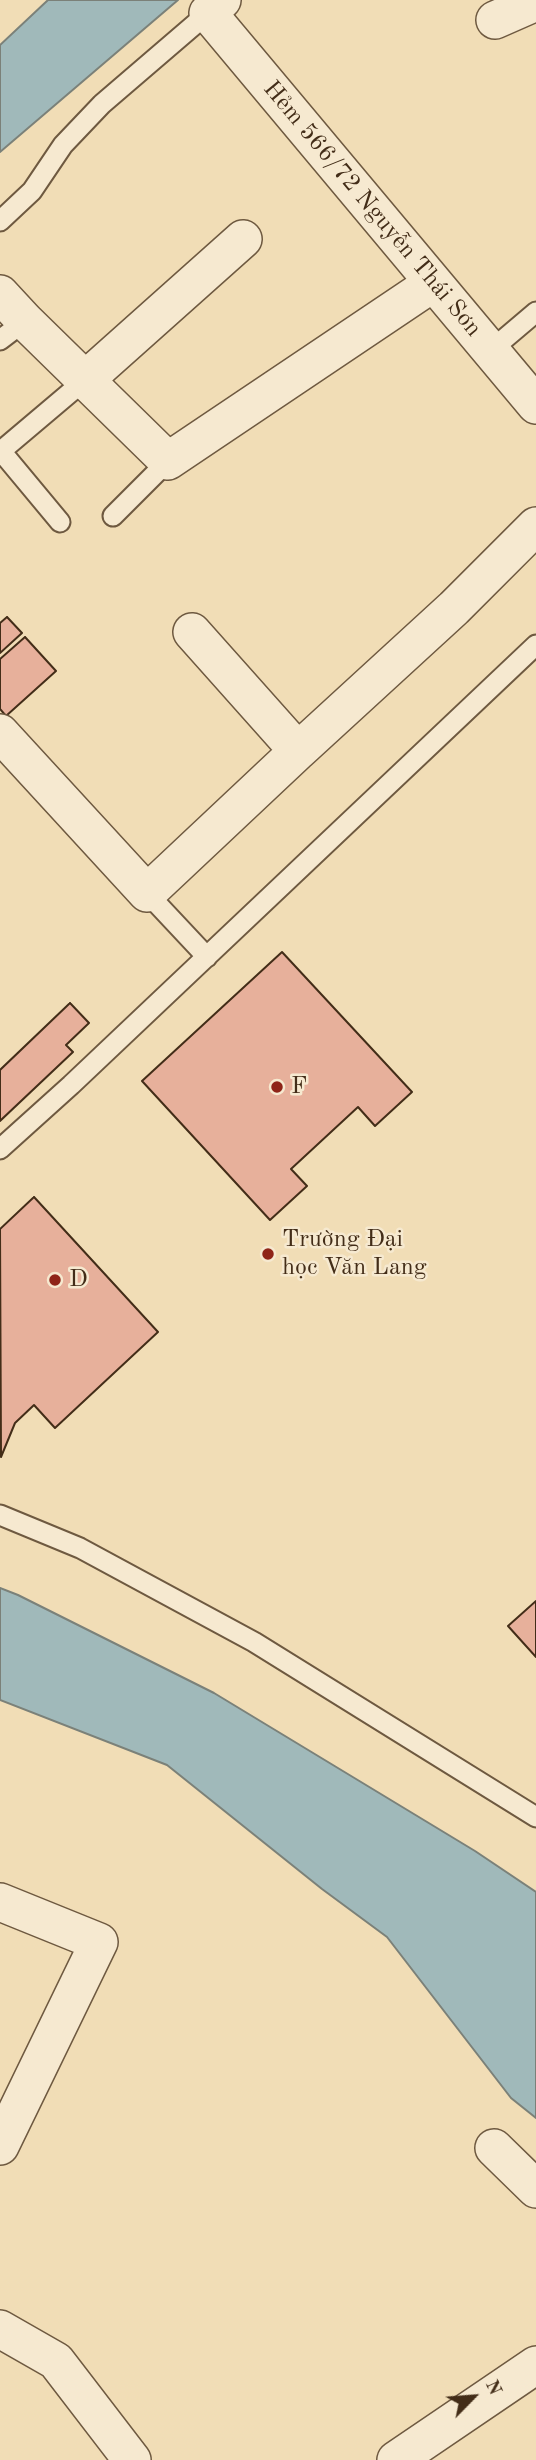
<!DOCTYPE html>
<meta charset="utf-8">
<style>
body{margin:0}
#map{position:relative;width:536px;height:2460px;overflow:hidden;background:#f1ddb6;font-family:"Old Standard TT",serif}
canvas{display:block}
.north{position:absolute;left:438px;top:2362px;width:70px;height:70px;-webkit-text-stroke:5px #f6e9d0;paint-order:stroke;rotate:65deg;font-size:19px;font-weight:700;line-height:28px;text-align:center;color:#432d18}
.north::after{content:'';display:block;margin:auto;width:24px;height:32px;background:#432d18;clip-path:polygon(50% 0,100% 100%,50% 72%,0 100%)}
</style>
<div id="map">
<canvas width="536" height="2460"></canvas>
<div class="north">N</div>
</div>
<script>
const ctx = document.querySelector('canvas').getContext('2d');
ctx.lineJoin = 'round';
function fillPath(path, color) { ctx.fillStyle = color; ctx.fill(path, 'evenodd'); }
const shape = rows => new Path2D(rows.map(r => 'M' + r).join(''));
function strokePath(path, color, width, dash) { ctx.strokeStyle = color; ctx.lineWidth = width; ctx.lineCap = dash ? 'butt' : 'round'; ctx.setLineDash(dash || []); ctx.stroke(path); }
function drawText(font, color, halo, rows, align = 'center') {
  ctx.font = font + ' "Old Standard TT",serif'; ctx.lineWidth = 5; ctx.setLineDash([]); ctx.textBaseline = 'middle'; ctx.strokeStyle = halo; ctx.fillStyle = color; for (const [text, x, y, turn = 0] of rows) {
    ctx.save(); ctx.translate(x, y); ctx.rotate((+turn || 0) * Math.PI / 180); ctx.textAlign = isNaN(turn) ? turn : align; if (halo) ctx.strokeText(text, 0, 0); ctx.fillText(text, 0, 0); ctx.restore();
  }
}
const water = shape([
 [48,0,178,0,0,152,0,45,48,0],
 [0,1588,18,1595,214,1693,475,1851,536,1892,536,2118,511,2098,387,1937,322,1889,167,1765,0,1700,0,1588]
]);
const building = shape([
 [7,617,22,633,0,653,0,623,7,617],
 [25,637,56,671,6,716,0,709,0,659,25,637],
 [282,952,412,1092,375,1126,358,1107,291,1169,307,1186,270,1220,142,1081,282,952],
 [70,1003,89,1023,66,1045,73,1052,0,1121,0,1070,70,1003],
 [34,1197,158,1332,55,1428,34,1405,15,1423,1,1457,0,1229,34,1197],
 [536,1601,536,1657,508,1626,536,1601]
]);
const lane = shape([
 [0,221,32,191,63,145,102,104,208,13],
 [0,340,25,321],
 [490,351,536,312],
 [113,516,168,461],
 [60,522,1,451,85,380],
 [147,893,207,957],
 [0,1149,71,1085,536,645],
 [0,1515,80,1548,254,1642,536,1817]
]);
const street = shape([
 [222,0,208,13,536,405],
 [495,20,536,2],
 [0,294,25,321,168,461,433,283],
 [85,380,243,239],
 [0,733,147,893,298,751,192,632],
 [298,751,454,608,536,526],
 [0,1902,99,1942,0,2146],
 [494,2148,536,2189],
 [0,2329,56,2361,132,2460],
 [396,2460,536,2365]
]);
const markers = [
 [277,1087,7,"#8f2418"],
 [268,1254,7,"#8f2418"],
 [55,1280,7,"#8f2418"]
];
const streetNames = [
 ["Hẻm 566/72 Nguyễn Thái Sơn",372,209,50]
];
const poiNames = [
 ["F",291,1087],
 ["Trường Đại",282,1240],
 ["học Văn Lang",282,1268],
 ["D",69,1280]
];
fillPath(water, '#a0b9ba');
strokePath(water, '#7b8179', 2);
fillPath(building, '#e7b09b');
strokePath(building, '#432d18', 2);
strokePath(lane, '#6e5940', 23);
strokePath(street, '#6e5940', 40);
strokePath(lane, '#f6e9d0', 19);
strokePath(street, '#f6e9d0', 37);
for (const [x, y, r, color] of markers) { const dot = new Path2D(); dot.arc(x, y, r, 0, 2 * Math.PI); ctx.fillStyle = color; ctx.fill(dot); strokePath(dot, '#f6e9d0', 2.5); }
drawText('24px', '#432d18', '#f6e9d0', streetNames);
drawText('24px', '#432d18', '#f6e9d0', poiNames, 'left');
</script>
